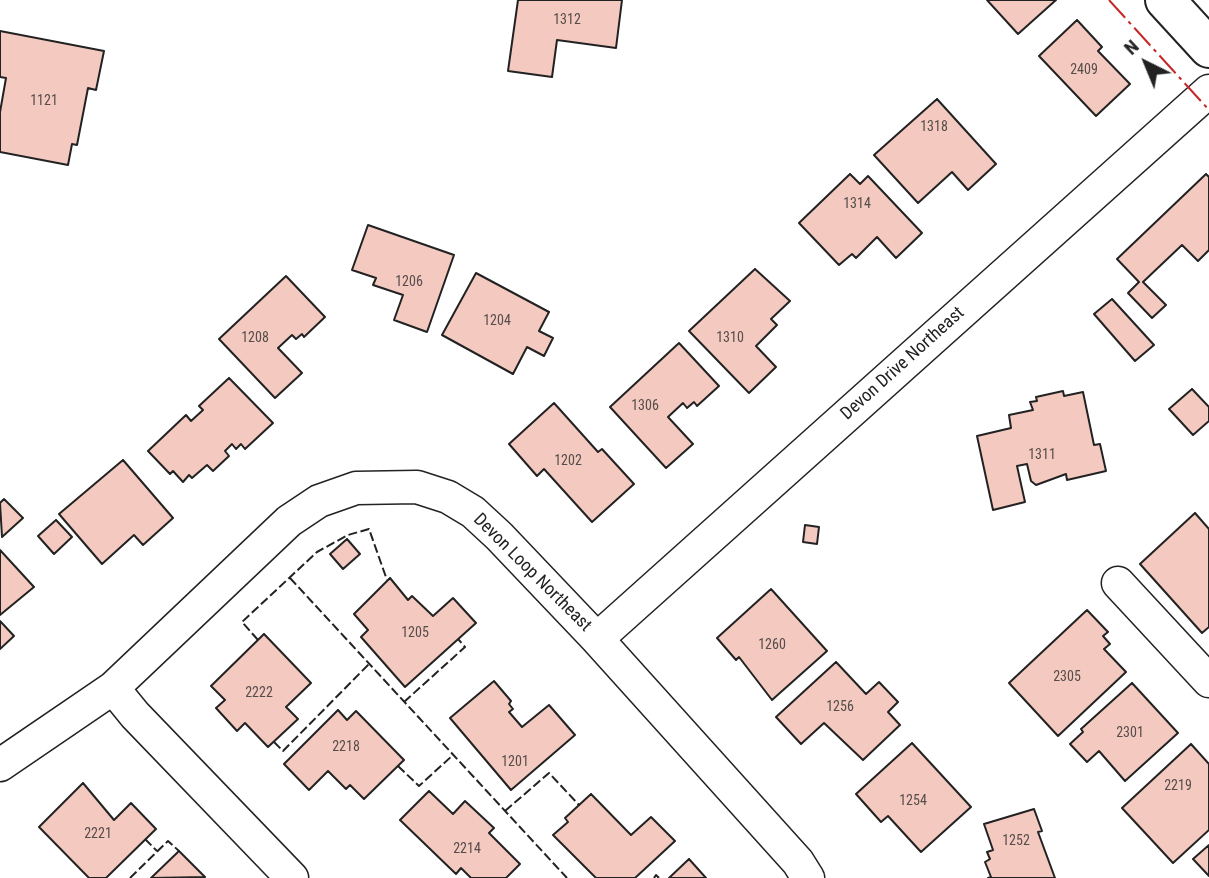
<!DOCTYPE html>
<style>
body{margin:0}
#map{position:relative;width:1209px;height:878px;overflow:hidden;background:#fff;font-family:"Roboto Condensed",sans-serif}
canvas{display:block}
.north{position:absolute;left:1111px;top:28px;width:70px;height:70px;-webkit-text-stroke:5px #fff;paint-order:stroke;rotate:317deg;font-size:19px;font-weight:700;line-height:28px;text-align:center;color:#222}
.north::after{content:'';display:block;margin:auto;width:24px;height:32px;background:#222;clip-path:polygon(50% 0,100% 100%,50% 72%,0 100%)}
</style>
<div id="map">
<canvas width="1209" height="878"></canvas>
<div class="north">N</div>
</div>
<script>
const ctx = document.querySelector('canvas').getContext('2d');
ctx.lineJoin = 'round';
function fillPath(path, color) { ctx.fillStyle = color; ctx.fill(path, 'evenodd'); }
const shape = rows => new Path2D(rows.map(r => 'M' + r).join(''));
function strokePath(path, color, width, dash) { ctx.strokeStyle = color; ctx.lineWidth = width; ctx.lineCap = dash ? 'butt' : 'round'; ctx.setLineDash(dash || []); ctx.stroke(path); }
function drawText(font, color, halo, rows, align = 'center') {
  ctx.font = font + ' "Roboto Condensed",sans-serif'; ctx.lineWidth = 5; ctx.setLineDash([]); ctx.textBaseline = 'middle'; ctx.strokeStyle = halo; ctx.fillStyle = color; for (const [text, x, y, turn = 0] of rows) {
    ctx.save(); ctx.translate(x, y); ctx.rotate((+turn || 0) * Math.PI / 180); ctx.textAlign = isNaN(turn) ? turn : align; if (halo) ctx.strokeText(text, 0, 0); ctx.fillText(text, 0, 0); ctx.restore();
  }
}
const building = shape([
 [518,0,622,0,616,48,557,40,552,77,508,71,518,0],
 [987,0,1056,0,1018,34,987,0],
 [1077,20,1102,47,1098,51,1130,84,1096,116,1039,56,1077,20],
 [0,31,104,51,96,90,88,88,77,145,72,144,68,165,0,152,0,112,6,78,0,77,0,31],
 [937,99,996,164,968,190,952,172,918,203,874,155,937,99],
 [850,174,860,184,868,176,922,233,896,258,877,237,856,258,852,254,839,265,799,223,850,174],
 [1206,174,1209,177,1209,250,1198,261,1182,245,1143,282,1166,305,1152,318,1128,293,1139,282,1117,259,1206,174],
 [368,225,454,255,427,332,394,320,403,295,373,285,376,278,352,270,368,225],
 [755,269,790,301,771,319,777,325,756,346,776,367,749,393,689,331,755,269],
 [476,273,549,312,539,331,553,338,544,356,527,347,513,374,442,335,476,273],
 [286,276,325,317,304,337,302,334,296,339,292,335,278,348,302,373,275,398,219,339,286,276],
 [1112,299,1154,345,1135,361,1094,314,1112,299],
 [679,343,719,386,697,406,694,402,687,408,683,403,668,417,693,444,666,468,610,407,679,343],
 [229,378,273,423,245,449,241,444,236,449,232,444,225,451,229,456,213,471,207,465,192,478,189,475,183,482,173,471,170,474,148,451,186,415,191,421,203,410,199,406,229,378],
 [1192,389,1209,407,1209,421,1193,435,1169,409,1192,389],
 [1063,391,1064,396,1083,392,1094,445,1100,444,1106,471,1067,480,1066,474,1036,485,1031,481,1027,464,1017,466,1025,502,993,510,977,436,1011,428,1009,415,1033,410,1030,402,1037,401,1036,397,1063,391],
 [554,403,598,452,602,449,634,484,592,522,544,469,537,476,509,444,554,403],
 [123,460,173,518,143,545,134,535,102,564,59,514,123,460],
 [4,499,23,518,2,537,0,503,4,499],
 [1195,513,1209,529,1209,627,1202,633,1140,564,1195,513],
 [56,520,72,537,54,554,38,536,56,520],
 [805,525,819,527,817,544,803,542,805,525],
 [347,539,360,554,343,569,330,554,347,539],
 [0,550,34,587,0,615,0,550],
 [390,578,408,600,412,596,433,616,453,598,476,623,405,687,361,637,368,630,354,614,390,578],
 [771,589,827,651,772,700,739,657,736,660,717,638,771,589],
 [1087,610,1108,632,1103,636,1110,644,1104,649,1126,672,1058,736,1009,683,1087,610],
 [0,621,14,636,0,649,0,621],
 [264,634,311,683,286,707,298,719,268,747,245,723,237,731,216,708,225,700,211,686,264,634],
 [836,662,866,694,879,682,898,702,888,712,900,725,863,760,824,723,801,744,776,717,836,662],
 [494,681,511,701,509,704,513,709,509,712,522,727,549,705,575,735,511,790,450,718,494,681],
 [1132,683,1178,733,1125,781,1099,751,1087,762,1070,744,1083,732,1081,729,1132,683],
 [338,710,347,720,356,711,404,760,364,799,350,785,346,789,328,771,309,790,284,764,338,710],
 [912,743,971,807,921,852,888,816,881,822,856,794,912,743],
 [1191,744,1209,764,1209,830,1173,863,1122,808,1191,744],
 [83,783,114,820,131,803,156,829,106,878,89,878,39,827,83,783],
 [429,791,453,814,465,801,494,828,489,833,520,864,506,878,471,878,461,868,456,874,400,820,429,791],
 [591,794,631,835,651,817,675,841,635,878,596,878,553,835,568,822,565,818,591,794],
 [1034,809,1042,831,1038,832,1055,878,988,878,991,877,985,862,990,859,987,852,993,850,984,824,1034,809],
 [1209,845,1209,876,1193,859,1209,845],
 [179,851,205,877,151,878,179,851],
 [689,859,706,878,669,878,689,859]
]);
const street = shape([
 [1118,583,1209,681],
 [597,639,1209,91],
 [113,688,135,715,292,878],
 [0,765,113,688,289,521,319,501,356,488,417,487,448,497,473,512,499,536,597,639,798,862,808,878]
]);
const secondary = shape([
 [1165,0,1209,48]
]);
const fence = shape([
 [290,578,567,878],
 [258,640,242,622,317,552,348,535,369,529,387,580],
 [404,702,465,647,458,639],
 [274,742,283,751,369,664],
 [398,766,419,786,453,755],
 [505,811,549,773,579,805],
 [145,839,157,851],
 [130,878,168,841,179,851],
 [654,878,656,875,659,878]
]);
const power = shape([
 [1109,0,1209,110]
]);
const numberNames = [
 ["1312",567,20],
 ["2409",1084,70],
 ["1121",44,101],
 ["1318",934,127],
 ["1314",857,204],
 ["1206",409,282],
 ["1204",497,321],
 ["1208",255,338],
 ["1310",730,338],
 ["1306",645,406],
 ["1311",1042,455],
 ["1202",568,461],
 ["1205",415,633],
 ["1260",772,645],
 ["2305",1067,677],
 ["2222",259,693],
 ["1256",840,707],
 ["2301",1130,733],
 ["2218",346,747],
 ["1201",515,762],
 ["2219",1178,786],
 ["1254",913,801],
 ["2221",98,834],
 ["1252",1016,841],
 ["2214",467,849]
];
const streetNames = [
 ["Devon Drive Northeast",903,364,-42],
 ["Devon Loop Northeast",532,573,45]
];
fillPath(building, '#f3c9c0');
strokePath(building, '#222', 2);
strokePath(street, '#222', 35);
strokePath(secondary, '#222', 42);
strokePath(street, '#fff', 32);
strokePath(secondary, '#fff', 38);
strokePath(fence, '#222', 2, [9, 3.5]);
strokePath(power, '#c62828', 2, [24, 5, 3.5, 5]);
drawText('14px', '#564c4a', null, numberNames);
drawText('18px', '#222', '#fff', streetNames);
</script>
